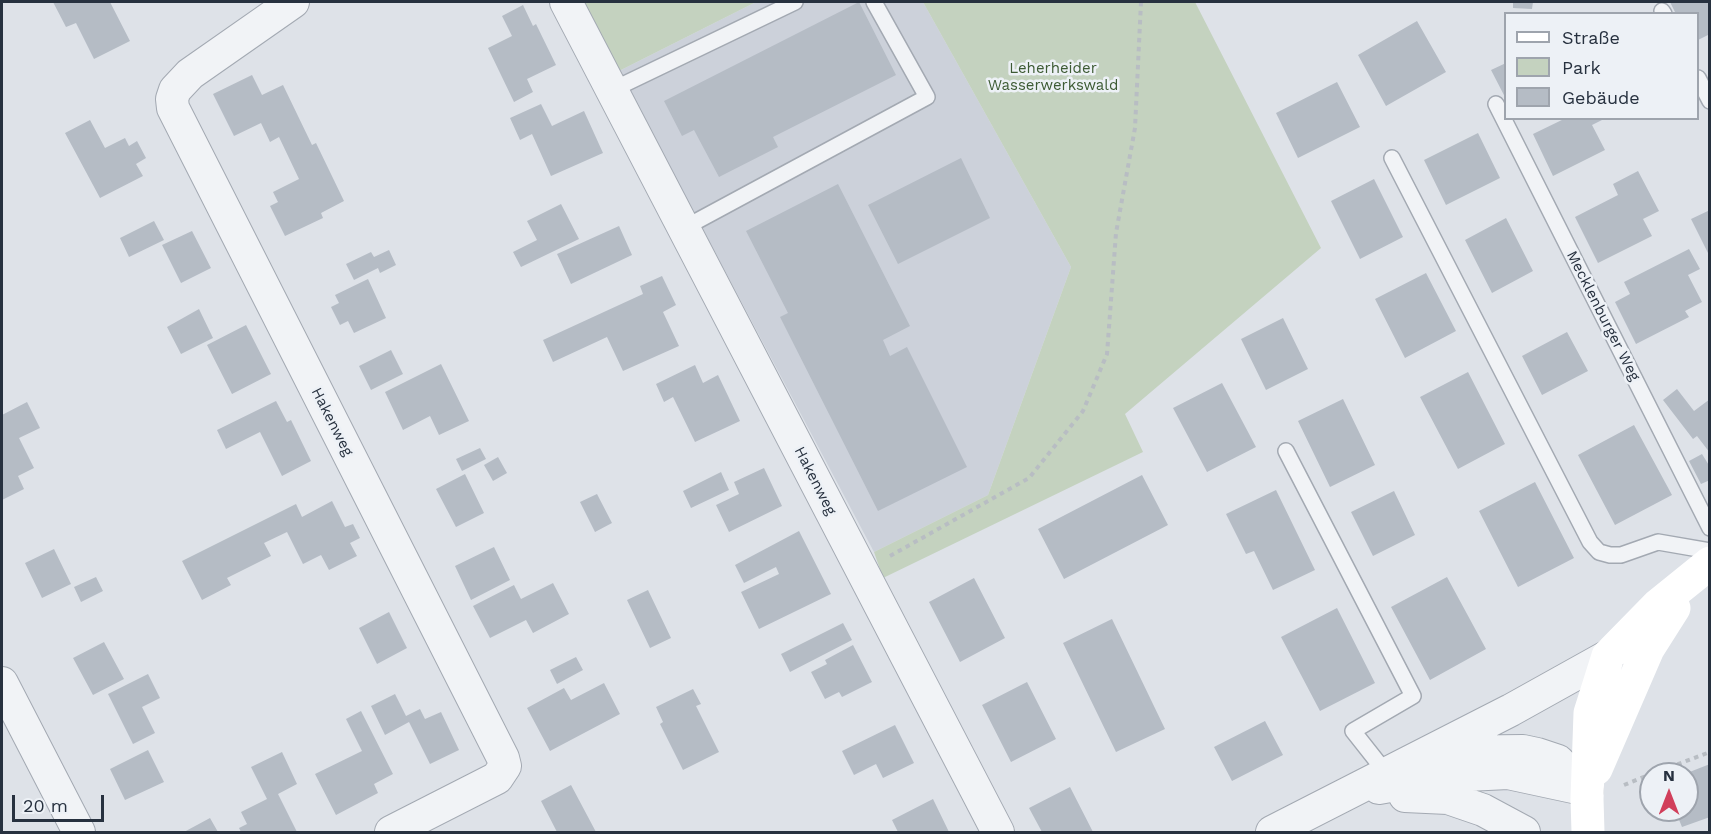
<!DOCTYPE html>
<meta charset="utf-8">
<style>
body{margin:0}
#map{position:relative;width:1711px;height:834px;overflow:hidden;background:#dee2e8;font-family:"Work Sans",sans-serif}
canvas{display:block}
.frame{position:absolute;inset:0;border:3px solid #27313f;pointer-events:none}
.legend{position:absolute;left:1504px;top:12px;width:195px;height:108px;box-sizing:border-box;background:#edf1f6;border:2px solid #9ea4ad;margin:0;padding:8px 10px;list-style:none;font-size:18px;color:#27313f}
.legend li{display:flex;align-items:center;gap:12px;height:30px}
.legend b{width:30px;border:2px solid #9ea4ad}
.north{position:absolute;left:1639px;top:762px;width:60px;height:60px;box-sizing:border-box;background:#edf1f6;border:2px solid #9ea4ad;border-radius:50%;rotate:0deg;font-size:16px;font-weight:700;line-height:24px;text-align:center;color:#27313f}
.north::after{content:'';display:block;margin:auto;width:21px;height:27px;background:#d13f5b;clip-path:polygon(50% 0,100% 100%,50% 72%,0 100%)}
.scale{position:absolute;left:12px;top:795px;width:92px;height:27px;box-sizing:border-box;border:3px solid #27313f;border-top:0;padding-left:8px;font-size:18px;line-height:21px;white-space:nowrap;color:#27313f;-webkit-text-stroke:4px #edf1f6;paint-order:stroke}
</style>
<div id="map">
<canvas width="1711" height="834"></canvas>
<div class="frame"></div>
<ul class="legend">
<li><b style="height:8px;background:#fff"></b>Straße</li>
<li><b style="height:16px;background:#c4d2bf"></b>Park</li>
<li><b style="height:16px;background:#b5bcc5"></b>Gebäude</li>
</ul>
<div class="north">N</div>
<div class="scale">20 m</div>
</div>
<script>
const ctx = document.querySelector('canvas').getContext('2d');
ctx.lineJoin = 'round';
function fillPath(path, color) { ctx.fillStyle = color; ctx.fill(path, 'evenodd'); }
const shape = rows => new Path2D(rows.map(r => 'M' + r).join(''));
function strokePath(path, color, width, dash) { ctx.strokeStyle = color; ctx.lineWidth = width; ctx.lineCap = dash ? 'butt' : 'round'; ctx.setLineDash(dash || []); ctx.stroke(path); }
function drawText(font, color, halo, rows, align = 'center') {
  ctx.font = font + ' "Work Sans",sans-serif'; ctx.lineWidth = 5; ctx.setLineDash([]); ctx.textBaseline = 'middle'; ctx.strokeStyle = halo; ctx.fillStyle = color; for (const [text, x, y, turn = 0] of rows) {
    ctx.save(); ctx.translate(x, y); ctx.rotate((+turn || 0) * Math.PI / 180); ctx.textAlign = isNaN(turn) ? turn : align; if (halo) ctx.strokeText(text, 0, 0); ctx.fillText(text, 0, 0); ctx.restore();
  }
}
const built = shape([
 [756,2,923,2,1071,267,988,495,874,552,619,71]
]);
const green = shape([
 [581,2,756,2,619,71],
 [923,2,1195,2,1321,248,1125,414,1143,452,883,578,874,552,988,495,1071,267]
]);
const building = shape([
 [53,2,110,2,130,41,94,59,76,23,66,27],
 [859,2,896,75,773,137,778,147,719,177,694,130,682,136,664,101],
 [1513,2,1533,2,1532,9,1513,8],
 [1670,2,1710,2,1710,34,1698,40,1698,14,1676,14],
 [523,5,533,26,536,24,556,65,527,79,533,92,514,102,488,48,512,36,502,16],
 [1417,21,1446,72,1386,106,1358,55],
 [1506,63,1506,99,1491,70],
 [252,75,262,95,283,85,312,145,316,143,344,201,321,213,323,218,285,236,270,206,278,202,273,192,299,179,279,137,270,142,261,123,234,136,213,94],
 [1337,82,1360,127,1298,158,1276,113],
 [541,104,552,126,584,111,603,153,551,176,532,134,520,140,510,118],
 [1566,118,1606,118,1592,125,1605,150,1553,176,1533,134],
 [90,120,105,148,125,138,129,146,137,141,146,158,136,164,143,176,100,198,65,133],
 [1478,133,1500,178,1446,205,1424,160],
 [961,158,990,218,898,264,868,205],
 [1638,171,1659,211,1643,219,1652,236,1598,263,1575,217,1618,195,1613,184],
 [1374,179,1403,237,1360,259,1331,201],
 [838,184,910,326,883,340,890,356,907,347,967,467,878,511,780,317,788,313,746,231],
 [561,204,579,239,521,267,513,252,537,240,527,221],
 [1710,210,1710,257,1691,219],
 [1506,218,1533,271,1492,293,1465,240],
 [154,221,164,240,129,257,120,238],
 [619,226,632,255,571,284,557,254],
 [192,231,211,268,181,283,162,245],
 [1689,249,1700,269,1688,275,1702,302,1685,311,1689,317,1636,344,1615,302,1630,294,1624,282],
 [389,250,396,265,380,273,378,268,354,280,346,264,371,252,374,257],
 [1426,273,1456,331,1405,358,1375,299],
 [662,276,676,305,663,312,679,346,623,371,607,337,553,362,543,340,643,294,640,286],
 [368,279,386,318,354,333,348,321,340,325,331,307,339,303,335,295],
 [199,309,213,338,181,354,167,327],
 [1283,318,1308,369,1266,390,1241,339],
 [246,325,271,374,232,394,207,345],
 [1567,332,1588,371,1542,395,1522,356],
 [391,350,403,374,371,390,359,366],
 [441,364,469,421,439,435,430,416,403,430,385,392],
 [695,365,703,383,718,375,740,421,695,442,673,397,664,402,656,384],
 [1468,372,1505,444,1458,469,1420,397],
 [1222,383,1256,447,1207,472,1173,408],
 [1677,389,1694,411,1710,399,1710,453,1697,436,1693,439,1663,400],
 [1343,399,1375,465,1330,487,1298,421],
 [276,401,287,422,291,420,311,461,282,476,260,432,226,449,217,430],
 [27,402,40,428,19,438,34,468,18,476,24,489,2,500,2,415],
 [1634,425,1672,495,1615,525,1578,455],
 [480,448,486,459,462,471,456,459],
 [1702,454,1710,467,1710,480,1701,484,1689,461],
 [498,457,507,473,493,481,484,465],
 [764,468,782,506,729,532,716,505,739,494,734,482],
 [721,472,729,490,691,508,683,491],
 [465,474,484,513,456,527,436,489],
 [1142,475,1168,525,1064,579,1038,529],
 [1535,482,1574,558,1518,587,1479,511],
 [1276,490,1315,570,1273,590,1254,551,1246,554,1226,514],
 [1394,491,1415,535,1373,556,1351,512],
 [597,494,612,523,595,532,580,502],
 [332,501,345,527,353,524,360,538,350,543,357,556,329,570,321,555,303,564,287,532,264,543,271,556,227,578,231,585,202,600,182,561,296,504,302,517],
 [799,531,831,594,759,629,741,592,779,574,776,567,744,583,735,565],
 [494,547,510,580,471,600,455,566],
 [54,549,71,584,42,598,25,563],
 [96,577,103,591,81,602,74,587],
 [1447,577,1486,649,1430,680,1391,607],
 [974,578,1005,638,960,662,929,602],
 [553,583,569,614,533,633,526,620,490,638,473,606,514,585,521,599],
 [648,590,671,638,650,648,627,600],
 [1337,608,1375,683,1320,711,1281,637],
 [389,612,407,648,377,664,359,628],
 [1112,619,1165,729,1116,752,1063,643],
 [843,623,852,640,790,672,781,654],
 [104,642,124,679,93,695,73,658],
 [853,645,872,682,842,697,839,692,825,699,811,672,827,664,825,660],
 [576,657,583,670,557,684,550,670],
 [148,674,160,698,142,707,155,733,133,744,108,694],
 [1027,682,1056,739,1011,762,982,705],
 [604,683,620,714,550,751,527,708,564,688,571,700],
 [693,689,701,704,696,706,719,752,683,770,660,724,663,722,656,707],
 [395,694,406,716,420,709,425,719,441,712,459,750,430,764,409,722,385,735,371,706],
 [361,711,393,774,374,784,378,793,336,815,315,774,362,751,346,719],
 [1265,721,1283,755,1232,781,1214,747],
 [895,725,914,763,883,778,876,764,854,775,842,751],
 [148,750,164,782,125,800,110,769],
 [282,752,297,784,278,794,297,832,241,832,239,828,247,824,241,812,267,799,251,767],
 [1710,764,1710,817,1682,827,1675,810,1687,810,1687,773],
 [571,785,596,832,557,832,541,801],
 [1070,787,1093,832,1042,832,1029,808],
 [933,799,949,832,898,832,892,820],
 [210,818,218,832,184,832]
]);
const path = shape([
 [890,556,1029,478,1083,411,1107,354,1116,233,1135,128,1141,2],
 [1652,774,1710,752],
 [1624,785,1651,774]
]);
const lane = shape([
 [1662,11,1664,14],
 [1698,78,1710,101],
 [612,90,795,2],
 [1496,104,1710,528],
 [1392,158,1590,542,1599,552,1610,555,1621,555,1658,542,1710,551],
 [684,228,927,97,874,2],
 [1286,451,1413,696,1353,731,1387,774]
]);
const street = shape([
 [293,2,190,74,175,90,172,99,173,108,503,758,505,766,497,778,391,832],
 [566,2,998,832],
 [2,683,79,832],
 [1436,752,1523,751,1537,754,1558,761,1584,787],
 [1379,788,1446,776,1508,773,1587,790],
 [1405,796,1448,798,1483,810,1524,832],
 [1272,832,1511,710,1608,656]
]);
const secondary = shape([
 [1596,769,1648,649,1674,608],
 [1588,832,1587,799,1590,713,1608,656,1658,605,1710,563]
]);
const parkNames = [
 ["Leherheider",1053,69],
 ["Wasserwerkswald",1053,86]
];
const streetNames = [
 ["Mecklenburger Weg",1603,316,63],
 ["Hakenweg",332,422,63],
 ["Hakenweg",815,481,63]
];
fillPath(built, '#ccd1da');
fillPath(green, '#c4d2bf');
fillPath(building, '#b5bcc5');
strokePath(lane, '#a3a9b2', 18);
strokePath(street, '#a3a9b2', 34);
strokePath(path, '#b8bdc3', 4, [4.5, 4.5]);
strokePath(lane, '#f1f3f6', 15);
strokePath(street, '#f1f3f6', 32);
strokePath(secondary, '#fff', 33);
drawText('15px', '#3d5b34', '#edf1f6', parkNames);
drawText('15px', '#27313f', '#edf1f6', streetNames);
</script>
